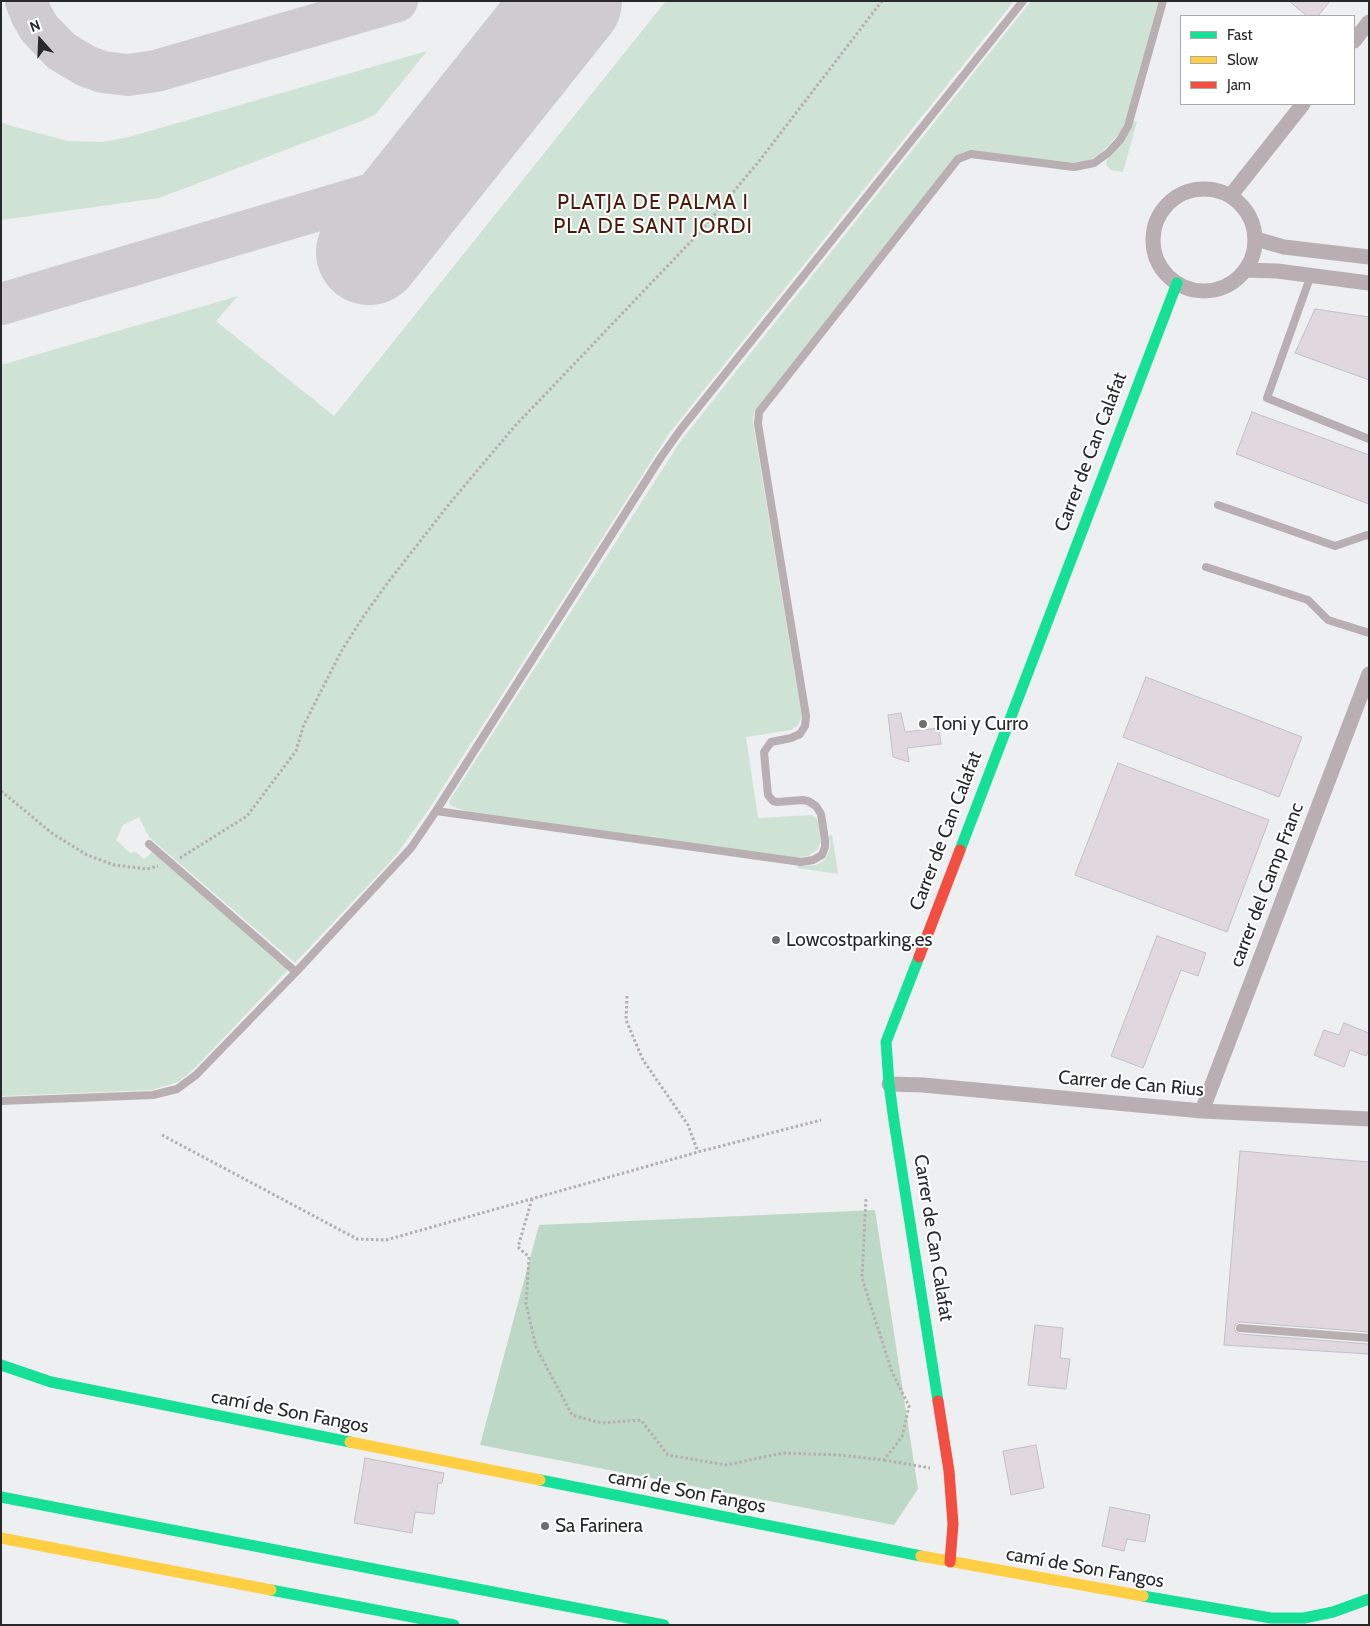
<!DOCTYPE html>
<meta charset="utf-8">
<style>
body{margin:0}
#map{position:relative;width:1370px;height:1626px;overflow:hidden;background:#edeff1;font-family:Cabin,sans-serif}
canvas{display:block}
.frame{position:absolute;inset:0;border:2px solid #28292a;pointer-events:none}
.legend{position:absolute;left:1180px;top:15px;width:175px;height:90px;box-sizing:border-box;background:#fff;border:1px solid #a9a9aa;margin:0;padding:6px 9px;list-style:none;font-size:15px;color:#28292a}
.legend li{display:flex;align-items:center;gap:10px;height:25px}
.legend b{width:25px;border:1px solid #a9a9aa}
.north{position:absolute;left:15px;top:15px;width:50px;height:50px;-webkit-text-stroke:4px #fff;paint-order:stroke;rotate:340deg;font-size:14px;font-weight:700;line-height:20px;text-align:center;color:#28292a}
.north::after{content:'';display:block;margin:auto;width:18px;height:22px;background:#28292a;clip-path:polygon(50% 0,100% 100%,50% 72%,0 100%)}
</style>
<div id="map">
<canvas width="1370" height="1626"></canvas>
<div class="frame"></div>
<ul class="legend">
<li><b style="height:6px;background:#16e098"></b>Fast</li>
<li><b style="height:6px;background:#ffcf43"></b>Slow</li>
<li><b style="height:6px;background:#f24e42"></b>Jam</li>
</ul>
<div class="north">N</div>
</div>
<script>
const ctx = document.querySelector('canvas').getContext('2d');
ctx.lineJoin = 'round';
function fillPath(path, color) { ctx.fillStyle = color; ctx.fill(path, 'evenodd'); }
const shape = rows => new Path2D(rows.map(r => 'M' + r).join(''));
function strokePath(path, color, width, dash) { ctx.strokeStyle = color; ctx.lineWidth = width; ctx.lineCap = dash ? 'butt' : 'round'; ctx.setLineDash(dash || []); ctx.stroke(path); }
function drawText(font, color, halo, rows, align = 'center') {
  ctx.font = font + ' Cabin,sans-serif'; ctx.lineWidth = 4; ctx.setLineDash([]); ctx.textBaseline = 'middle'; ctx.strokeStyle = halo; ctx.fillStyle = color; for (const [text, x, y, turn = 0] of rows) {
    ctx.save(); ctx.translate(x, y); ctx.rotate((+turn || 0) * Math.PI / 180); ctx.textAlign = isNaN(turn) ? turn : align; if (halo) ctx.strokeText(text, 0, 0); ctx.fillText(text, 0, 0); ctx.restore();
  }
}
const green = shape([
 [666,1,1014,1,668,435,429,809,399,851,391,861,295,963,149,837,139,817,123,825,116,840,130,853,136,852,144,859,152,852,156,853,288,970,195,1068,178,1082,152,1090,1,1096,1,365,238,296,216,321,334,416],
 [1031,1,1159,1,1127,118,1119,134,1100,154,1085,162,1077,163,975,151,964,152,960,154,755,411,753,416,753,423,802,717,798,725,791,730,746,737,758,818,812,815,817,819,820,828,821,842,817,850,808,856,796,858,466,811,452,806,449,804,450,800,680,442],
 [427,51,376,114,364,120,159,198,1,220,1,122,8,125,68,141,102,142,129,137],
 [1134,121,1137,122,1123,172,1111,170,1106,165,1107,160,1124,139],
 [832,835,838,874,797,868,798,866,816,865,825,860,830,849,829,836]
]);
const forest = shape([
 [875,1210,918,1489,894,1525,480,1445,539,1225]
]);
const taxiway = shape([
 [26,1,31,14,39,28,61,51,86,66,103,72,128,75,156,71,397,1],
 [1,304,392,188,405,183,419,175,446,154]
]);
const runway = shape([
 [369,252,569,1]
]);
const building = shape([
 [1289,1,1330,1,1318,16,1307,16,1289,1],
 [1315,309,1369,317,1369,380,1295,353,1315,309],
 [1252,412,1369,455,1369,504,1236,454,1252,412],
 [1146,677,1302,737,1279,797,1123,737,1146,677],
 [901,713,905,732,939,728,941,744,907,748,909,762,893,757,888,715,901,713],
 [1118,763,1269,820,1227,932,1075,875,1118,763],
 [1157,936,1206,953,1198,976,1181,970,1143,1068,1111,1056,1157,936],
 [1344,1023,1369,1033,1369,1049,1366,1056,1350,1050,1344,1067,1314,1055,1324,1030,1339,1035,1344,1023],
 [1240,1151,1369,1162,1369,1332,1240,1322,1236,1324,1234,1328,1236,1332,1240,1334,1369,1344,1369,1354,1224,1345,1240,1151],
 [1035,1325,1063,1328,1060,1358,1070,1359,1066,1389,1028,1385,1035,1325],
 [1036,1445,1044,1488,1011,1495,1003,1451,1036,1445],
 [365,1458,444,1473,442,1483,438,1483,434,1514,415,1512,412,1533,354,1523,365,1458],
 [1110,1507,1150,1515,1145,1542,1127,1539,1124,1551,1102,1546,1110,1507]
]);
const path = shape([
 [1,791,53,834,87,855,114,865,147,869,158,866],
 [180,858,247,816,296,751,303,727,319,695,342,650,363,617,389,581,450,503,514,427,700,232,760,160,882,1],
 [627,996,626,1020,643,1060,688,1125,698,1152],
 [162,1135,357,1239,386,1240,698,1152,821,1120],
 [532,1199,518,1247,529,1257,526,1304,536,1347,572,1415,601,1423,641,1420,668,1455,726,1465,783,1453,840,1455,884,1460,902,1437,909,1406,892,1372,862,1278,866,1198],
 [884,1460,930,1468]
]);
const lane = shape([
 [1311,275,1267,398,1369,439],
 [1218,505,1335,546,1367,535,1369,536],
 [1206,567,1308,600,1328,620,1369,633],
 [436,811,801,862,813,860,822,855,825,847,825,840,821,814,816,806,808,801,803,800,777,802,773,801,768,795,764,752,771,742,791,738,800,734,805,726,806,716,758,424,759,412,958,159,971,154,1074,167,1094,163,1108,153,1120,140,1128,126,1163,1],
 [296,972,411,848,436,811,661,457,681,429,1023,1],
 [1,1101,153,1095,177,1089,196,1075,296,972,149,844],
 [1240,1328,1369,1338]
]);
const street = shape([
 [1354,41,1369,22],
 '1153 240a51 51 0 1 1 102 0a51 51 0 1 1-102 0Z',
 [1231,195,1303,104],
 [1256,239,1284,247,1369,257],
 [1246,270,1277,271,1369,283],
 [889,1084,923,1085,1202,1111,1369,1119],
 [1202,1111,1369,674]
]);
const fast = shape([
 [960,850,1177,283],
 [919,957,886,1042,889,1084,894,1121,938,1401],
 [1,1365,51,1382,350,1442],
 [540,1480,921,1556],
 [1,1497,664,1625],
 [271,1590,454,1625],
 [1143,1596,1271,1618,1304,1618,1333,1612,1369,1599]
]);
const slow = shape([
 [350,1442,540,1480],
 [1,1538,271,1590],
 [921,1556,1143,1596]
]);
const jam = shape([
 [919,957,960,850],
 [938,1401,949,1471,953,1524,950,1562]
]);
const markers = [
 [923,724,5,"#6d6e70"],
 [776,940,5,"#6d6e70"],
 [545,1526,5,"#6d6e70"]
];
const streetNames = [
 ["Carrer de Can Calafat",1091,452,-69],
 ["Carrer de Can Calafat",946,831,-69],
 ["carrer del Camp Franc",1267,885,-69],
 ["Carrer de Can Rius",1131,1084,5],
 ["Carrer de Can Calafat",933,1238,81],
 ["camí de Son Fangos",290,1412,11],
 ["camí de Son Fangos",687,1492,11],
 ["camí de Son Fangos",1085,1568,10]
];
const poiNames = [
 ["Toni y Curro",933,724],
 ["Lowcostparking.es",786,940],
 ["Sa Farinera",555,1526]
];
const quarterNames = [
 ["PLATJA DE PALMA I",653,203],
 ["PLA DE SANT JORDI",653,227]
];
fillPath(green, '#cee2d6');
fillPath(forest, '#bed8c8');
strokePath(taxiway, '#cfcccf', 42);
strokePath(runway, '#cfcccf', 106);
fillPath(building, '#e1d8df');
strokePath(building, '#c1c1c2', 1);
strokePath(path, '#b5aeb0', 3, [2.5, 2.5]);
strokePath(lane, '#b9aeb2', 8);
strokePath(street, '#b9aeb2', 15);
strokePath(fast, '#16e098', 11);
strokePath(slow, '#ffcf43', 11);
strokePath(jam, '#f24e42', 11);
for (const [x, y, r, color] of markers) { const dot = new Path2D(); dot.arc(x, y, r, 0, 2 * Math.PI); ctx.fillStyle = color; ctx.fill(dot); strokePath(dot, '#fff', 2); }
drawText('19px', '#28292a', '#fff', streetNames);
drawText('19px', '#28292a', '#fff', poiNames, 'left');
ctx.letterSpacing = '1px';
drawText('21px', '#4b1a08', '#fff', quarterNames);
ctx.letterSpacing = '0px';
</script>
